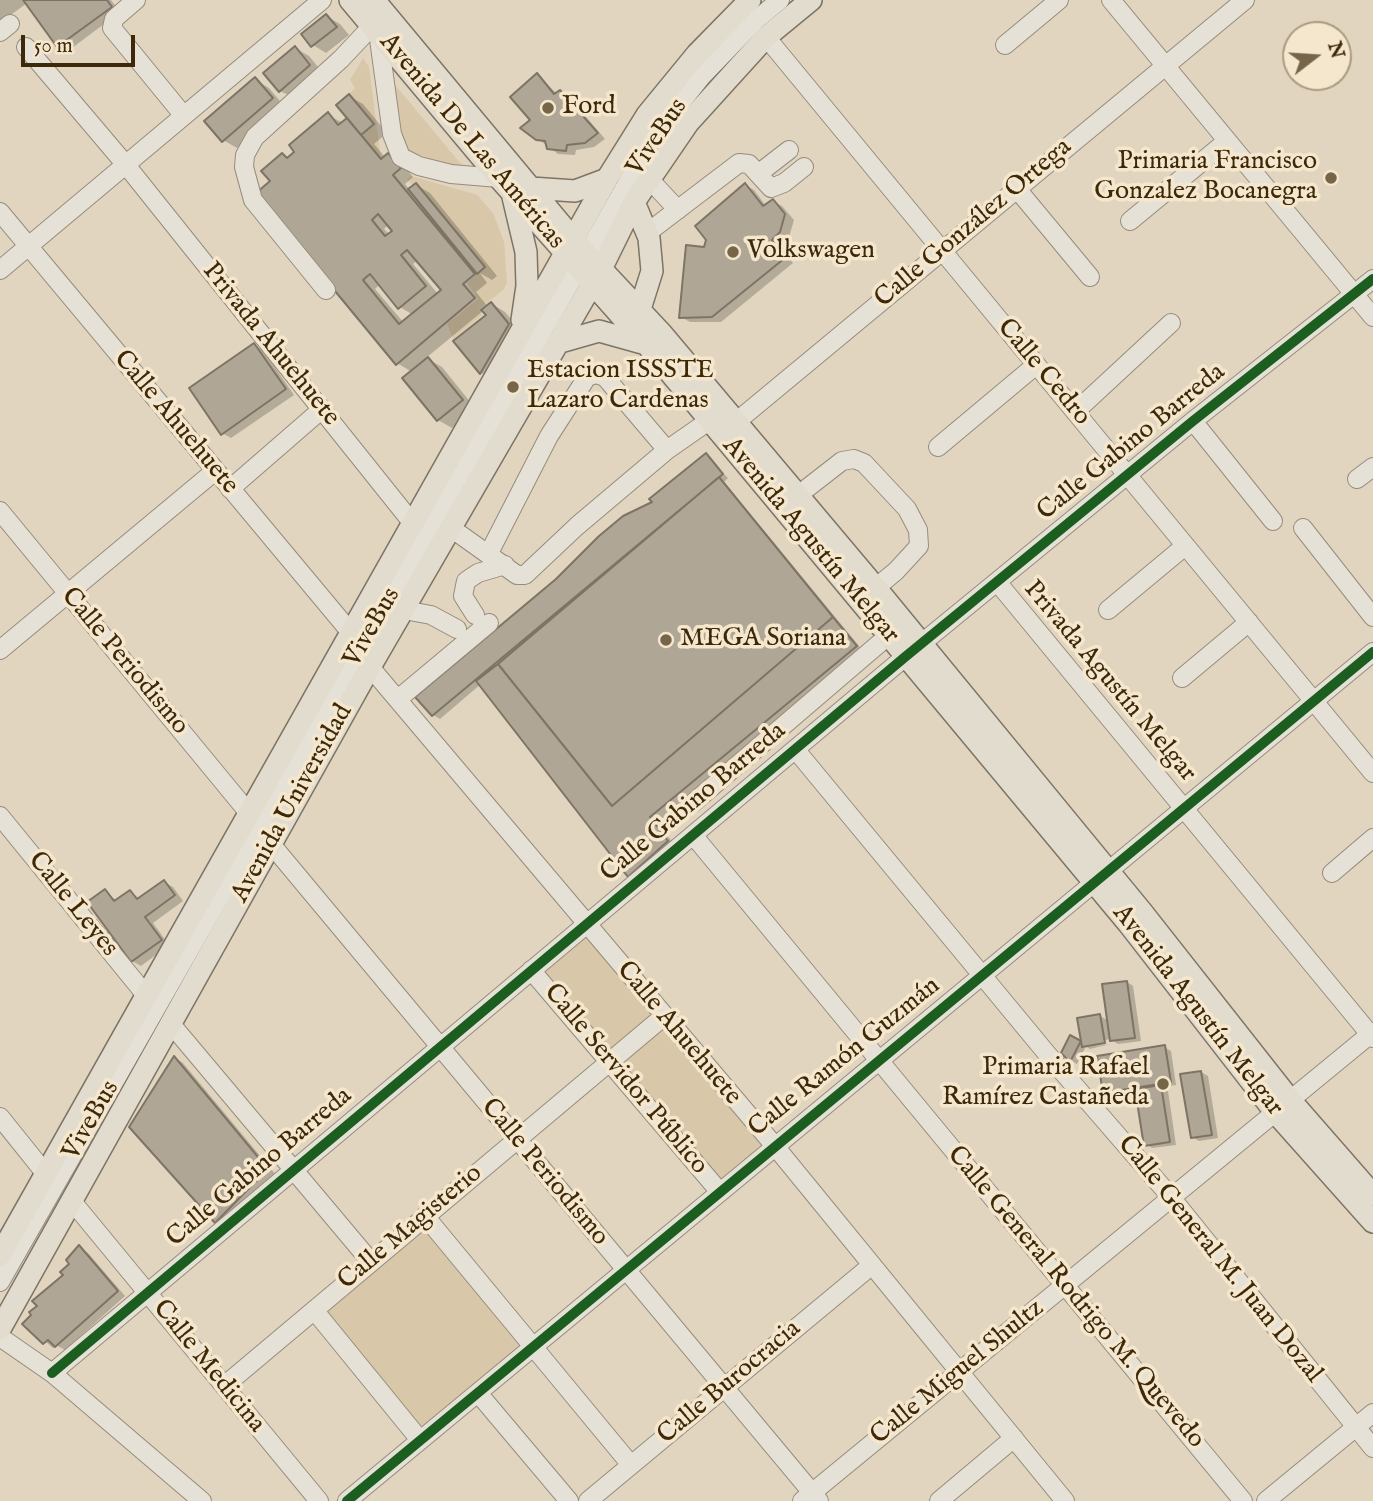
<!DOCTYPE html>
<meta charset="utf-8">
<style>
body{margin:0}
#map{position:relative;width:1373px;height:1501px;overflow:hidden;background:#e1d5bf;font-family:"IM FELL English",serif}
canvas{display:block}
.north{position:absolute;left:1282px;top:21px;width:70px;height:70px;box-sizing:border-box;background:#f4e7cd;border:2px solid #ab9b7f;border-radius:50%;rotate:73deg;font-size:19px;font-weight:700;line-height:28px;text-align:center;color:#3d290a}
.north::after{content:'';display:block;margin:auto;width:24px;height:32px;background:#766549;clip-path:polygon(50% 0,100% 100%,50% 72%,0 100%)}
.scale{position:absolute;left:21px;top:35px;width:114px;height:32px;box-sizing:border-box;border:4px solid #3d290a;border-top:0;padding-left:9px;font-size:21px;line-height:24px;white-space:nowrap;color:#3d290a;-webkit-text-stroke:5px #f4e7cd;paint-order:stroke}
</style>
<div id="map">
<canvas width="1373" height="1501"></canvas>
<div class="north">N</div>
<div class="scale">50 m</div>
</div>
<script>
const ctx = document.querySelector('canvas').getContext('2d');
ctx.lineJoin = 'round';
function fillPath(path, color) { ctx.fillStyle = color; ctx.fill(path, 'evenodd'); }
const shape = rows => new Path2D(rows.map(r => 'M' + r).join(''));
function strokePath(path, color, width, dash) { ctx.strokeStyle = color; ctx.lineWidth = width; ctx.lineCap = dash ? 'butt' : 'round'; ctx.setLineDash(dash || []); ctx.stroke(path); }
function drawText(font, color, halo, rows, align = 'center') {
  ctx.font = font + ' "IM FELL English",serif'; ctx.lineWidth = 7; ctx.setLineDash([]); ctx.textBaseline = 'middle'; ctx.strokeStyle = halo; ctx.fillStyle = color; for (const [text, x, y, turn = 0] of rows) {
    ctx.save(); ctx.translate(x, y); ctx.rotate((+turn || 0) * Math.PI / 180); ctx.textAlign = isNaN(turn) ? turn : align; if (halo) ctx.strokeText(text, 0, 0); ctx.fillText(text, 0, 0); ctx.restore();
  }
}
const green = shape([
 [363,58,369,67,381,159,361,135,374,124,349,94,355,88,350,80],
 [391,80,466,170,404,150],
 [411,176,477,195,493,213,504,242,507,283,503,290,479,309,482,315,453,339,447,324,478,299,467,283,485,267,416,183,413,186,407,179],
 [585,924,774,1145,719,1191,531,970],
 [425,1216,533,1347,420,1440,314,1310]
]);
const shadow = shape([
 [0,0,111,0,120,12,68,51,59,46,27,3,0,23],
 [326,16,340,24,349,35,326,53,313,45],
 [295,48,309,56,323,73,294,98,280,91],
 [538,75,557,94,569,97,605,139,594,147,576,150,575,155,558,154,537,138,532,120],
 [255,80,269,88,285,107,237,148,223,140],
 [349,96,363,104,387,133,374,144,385,157,388,155,402,163,413,177,405,184,410,190,416,185,430,193,497,276,492,280,480,273,487,283,476,292,488,307,492,304,505,312,522,332,495,381,481,373,456,342,488,315,484,310,426,358,442,367,475,408,452,428,438,420,412,372,397,363,272,182,283,155,289,159,328,115,343,123,349,118],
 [389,224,395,231,390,235,384,229],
 [418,260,443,291,438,294,413,264],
 [380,284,400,307,413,315,404,323,375,289],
 [745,185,754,190,766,206,773,201,782,206,794,220,789,237,780,245,793,263,721,322,690,322,681,317,706,249],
 [254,345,263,350,294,395,231,438,222,433],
 [706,456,728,478,724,482,864,652,658,823,676,847,638,881,629,875,481,684,440,719,433,715],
 [164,882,173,887,183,901,153,923,169,945,141,966,132,961,105,891,117,901,130,892,140,899],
 [1127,982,1133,986,1141,1041,1118,1044,1110,1039,1087,1044,1077,1064,1071,1061,1063,1053,1071,1037,1083,1044,1100,1016,1109,1021],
 [1110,1044,1090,1049,1087,1047],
 [1164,1047,1171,1051,1176,1085,1161,1087,1168,1091,1176,1145,1152,1148,1146,1144,1137,1091,1111,1095,1105,1091],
 [175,1058,183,1063,276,1175,225,1227,216,1222],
 [1201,1072,1208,1076,1218,1138,1199,1141,1192,1137],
 [79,1248,88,1253,125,1296,65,1350,56,1345,53,1348,25,1324,66,1274]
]);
const building = shape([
 [23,0,107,0,112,7,57,47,23,0],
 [326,14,337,27,311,47,301,34,326,14],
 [295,46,310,65,279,92,263,73,295,46],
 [537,73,554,94,560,90,598,133,585,143,567,145,566,151,547,149,545,141,536,140,520,128,530,120,510,97,537,73],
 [255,77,273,98,222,142,204,121,255,77],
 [349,94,374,124,361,135,336,105,349,94],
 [328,112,338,125,347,118,381,159,388,153,401,168,393,175,475,274,463,284,475,298,396,365,255,194,270,181,261,171,282,153,287,158,294,152,289,145,328,112],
 [378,214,392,231,385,236,372,220,378,214],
 [407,250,441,290,399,324,363,280,370,274,398,309,426,286,401,255,407,250],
 [416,183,485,267,477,274,408,189,416,183],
 [745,183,763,206,773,199,785,214,780,232,772,240,785,258,712,317,679,318,686,245,704,247,706,240,695,226,745,183],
 [491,302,509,324,480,374,453,341,486,315,481,310,491,302],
 [254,343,286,389,221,435,189,388,254,343],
 [428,357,463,400,437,421,402,378,428,357],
 [706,453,723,474,432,716,415,697,556,579,599,536,623,516,652,502,649,499,706,453],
 [719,477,833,617,612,806,498,664,719,477],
 [833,617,857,646,650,817,668,841,628,877,476,681,498,664,612,806,833,617],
 [164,880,175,895,145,917,162,940,131,962,87,902,105,889,114,901,130,890,137,899,164,880],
 [1127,981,1135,1038,1110,1041,1102,984,1127,981],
 [1100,1014,1105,1043,1082,1047,1077,1018,1100,1014],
 [1070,1035,1081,1041,1070,1062,1061,1053,1070,1035],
 [1165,1045,1171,1082,1103,1093,1097,1056,1165,1045],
 [174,1056,268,1169,215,1223,129,1127,174,1056],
 [1201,1071,1212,1135,1191,1138,1180,1074,1201,1071],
 [1161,1085,1170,1142,1144,1146,1135,1089,1161,1085],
 [79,1245,118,1291,55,1347,48,1340,43,1344,22,1324,31,1315,29,1312,37,1306,32,1301,63,1275,60,1272,69,1264,66,1260,79,1245]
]);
const minor = shape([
 [136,0,114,19,112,28,184,116],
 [1111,0,1373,317],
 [0,32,10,24],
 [378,32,392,134,401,157,419,166,451,174,499,178],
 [766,37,1373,773],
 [1005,45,1059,0],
 [26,47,126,165,414,525],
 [758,174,789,150],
 [650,180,678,210],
 [1017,189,1090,277],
 [0,212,352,634],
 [1130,221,1227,141],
 [647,233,739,163,749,164,771,188,784,183,804,167],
 [0,270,322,0],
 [326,290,253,200,244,167,245,155,255,137,341,59,372,26],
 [1075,412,1171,323],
 [1193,421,1273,521],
 [736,422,1245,0],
 [938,447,1036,365],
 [1357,479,1373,467],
 [230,489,321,410],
 [797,496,842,461,854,459,864,463,907,509,918,530,919,546,896,571,867,595],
 [0,511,248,812],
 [451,528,517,575,525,575,577,526,667,450,710,420],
 [1303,528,1373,617],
 [489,553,549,436,587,377,596,374,605,377,667,450],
 [998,583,1373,1038],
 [404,610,431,615,457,629],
 [1108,610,1185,546],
 [475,615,463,596,466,581,478,573,505,565],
 [0,650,215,471],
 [370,667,774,1145,1065,1501],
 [1182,678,1249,622],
 [398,699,489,623],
 [795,749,1048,1055,1170,1196,1373,1448],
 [693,803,888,636],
 [0,816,145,994],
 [693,835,1243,1501],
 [271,844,819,1501],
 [1332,873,1373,838],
 [531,970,719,1191],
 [171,1024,371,1262],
 [0,1117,45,1173],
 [71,1200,319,1501],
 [425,1216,631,1465],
 [0,1282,653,138,702,76,756,20,780,0],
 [314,1310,420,1440],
 [0,1337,52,1373,202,1501],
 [52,1373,905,657,1193,421,1373,279],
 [224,1386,663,1017],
 [478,1393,569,1501],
 [347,1501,1373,652],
 [588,1501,872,1265],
 [802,1501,1373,1032],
 [939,1501,1014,1438],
 [1266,1501,1373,1413]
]);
const major = shape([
 [350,0,499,178,648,346,1128,923,1275,1112,1373,1222],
 [374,0,573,239,662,334,875,587,1142,912,1290,1100,1373,1195],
 [531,188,575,191,607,179],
 [513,197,526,252,527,286,522,320],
 [634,202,649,238,652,271,640,309],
 [557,343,599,331,642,343],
 [0,1255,607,179,647,115,697,54,750,0],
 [0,1329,370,667,602,267,634,202,688,123,766,37,811,0]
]);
const cycleway = shape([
 [52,1373,905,657,1193,421,1373,279],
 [347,1501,1373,652]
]);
const markers = [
 [548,108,7,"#766549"],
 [1331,178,7,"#766549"],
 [733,252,7,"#766549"],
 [513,387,7,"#766549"],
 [666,640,7,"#766549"],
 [1163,1084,7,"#766549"]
];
const poiNames = [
 ["Ford",562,108],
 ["Primaria Francisco",1317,163,"right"],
 ["Gonzalez Bocanegra",1317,193,"right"],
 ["Volkswagen",747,252],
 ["Estacion ISSSTE",527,372],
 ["Lazaro Cardenas",527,402],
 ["MEGA Soriana",680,640],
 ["Primaria Rafael",1149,1069,"right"],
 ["Ramírez Castañeda",1149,1099,"right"]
];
const streetNames = [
 ["ViveBus",658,138,-56],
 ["Avenida De Las Américas",471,142,50],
 ["Calle González Ortega",974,224,-40],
 ["Privada Ahuehuete",270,345,51],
 ["Calle Cedro",1043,373,50],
 ["Calle Ahuehuete",175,423,50],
 ["Calle Gabino Barreda",1132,443,-39],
 ["Avenida Agustín Melgar",810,541,50],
 ["ViveBus",373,628,-60],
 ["Calle Periodismo",124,662,50],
 ["Privada Agustín Melgar",1109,682,50],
 ["Calle Gabino Barreda",694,803,-40],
 ["Avenida Universidad",293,804,-61],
 ["Calle Leyes",72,905,51],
 ["Avenida Agustín Melgar",1197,1011,52],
 ["Calle Ahuehuete",678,1034,50],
 ["Calle Ramón Guzmán",845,1058,-39],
 ["Calle Servidor Público",625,1080,50],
 ["ViveBus",92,1121,-60],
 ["Calle Gabino Barreda",260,1168,-40],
 ["Calle Periodismo",544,1173,50],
 ["Calle Magisterio",411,1228,-40],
 ["Calle General M. Juan Dozal",1219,1260,51],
 ["Calle General Rodrigo M. Quevedo",1075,1298,50],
 ["Calle Medicina",208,1367,51],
 ["Calle Miguel Shultz",958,1373,-39],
 ["Calle Burocracia",730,1383,-40]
];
fillPath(green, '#d8c7a8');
fillPath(shadow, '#0003');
fillPath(building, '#b0a695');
strokePath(building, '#7d7465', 2);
strokePath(minor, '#968c7c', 20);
strokePath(major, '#7d7465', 24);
strokePath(minor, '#e6e1d6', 18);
strokePath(major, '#e2dccf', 21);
strokePath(cycleway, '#1b5e20', 10);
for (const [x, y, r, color] of markers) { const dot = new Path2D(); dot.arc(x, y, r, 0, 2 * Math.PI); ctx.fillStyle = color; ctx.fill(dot); strokePath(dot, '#f4e7cd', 2.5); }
drawText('26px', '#3d290a', '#f4e7cd', poiNames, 'left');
drawText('26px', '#3d290a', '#f4e7cd', streetNames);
</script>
